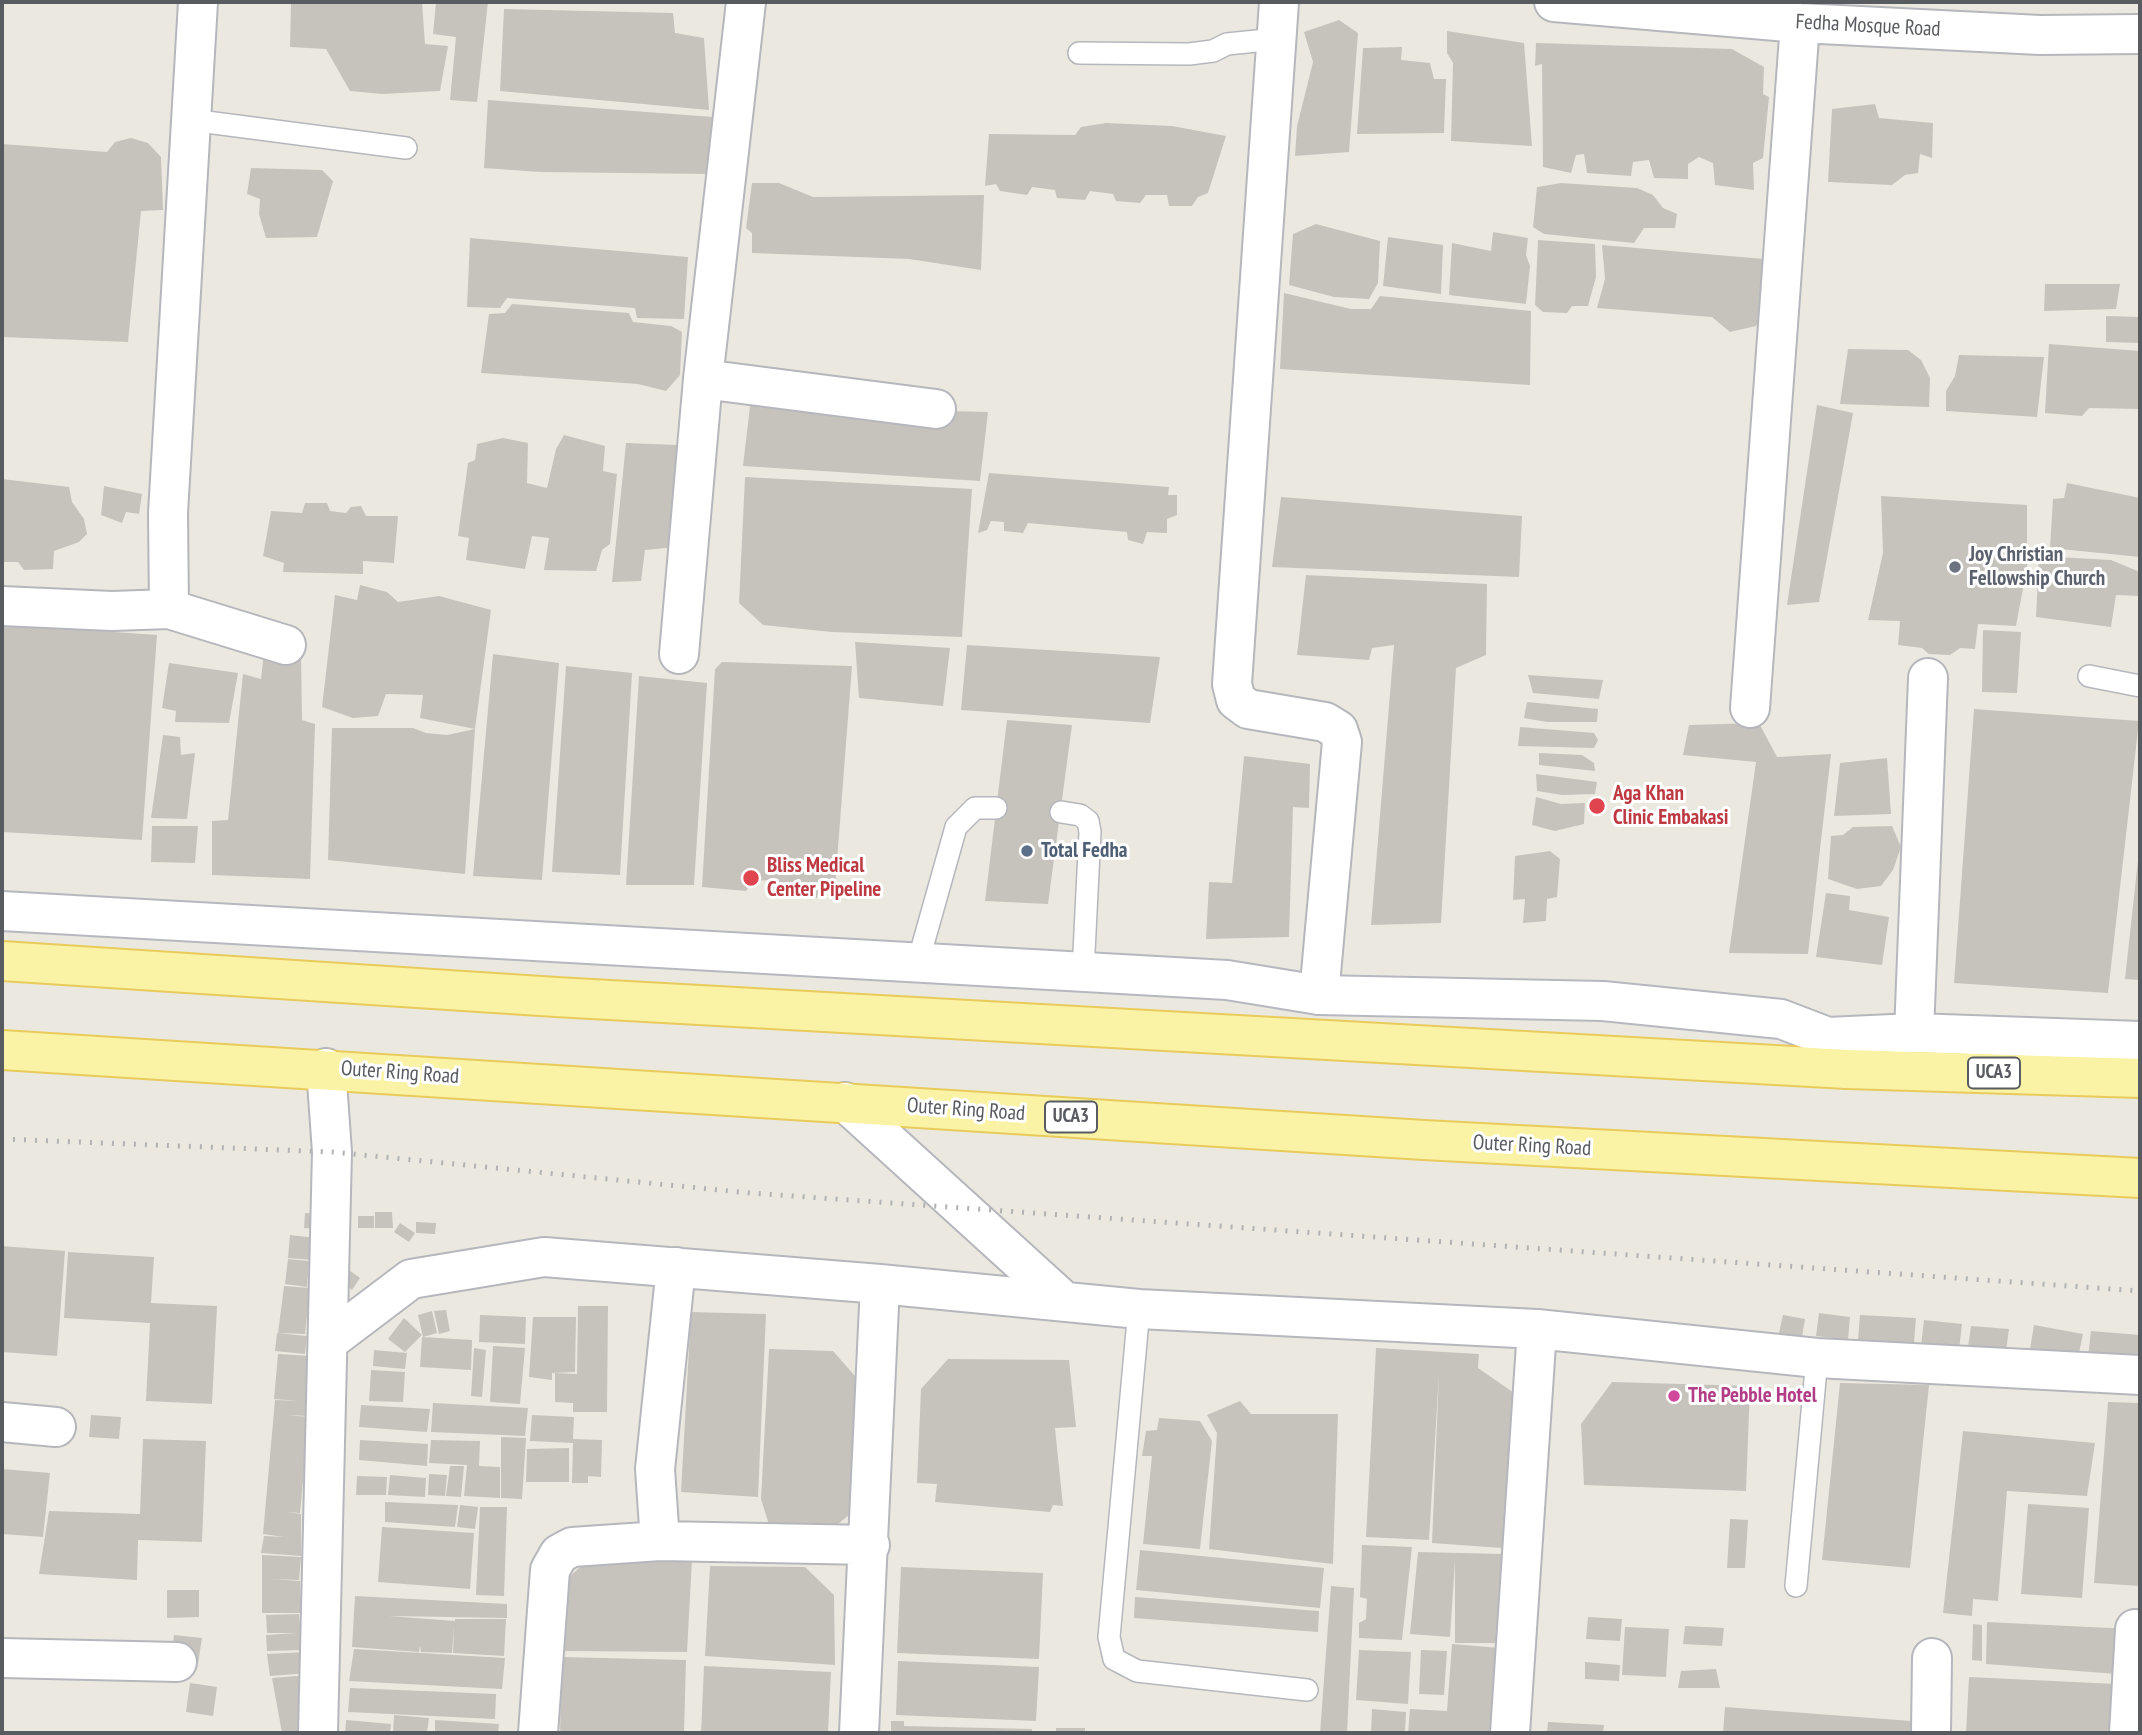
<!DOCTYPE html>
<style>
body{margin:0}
#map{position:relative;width:2142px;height:1735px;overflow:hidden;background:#ebe9df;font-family:"PT Sans Narrow",sans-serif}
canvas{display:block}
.frame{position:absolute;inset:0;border:4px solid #585b60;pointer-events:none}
</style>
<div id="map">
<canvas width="2142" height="1735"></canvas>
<div class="frame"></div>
</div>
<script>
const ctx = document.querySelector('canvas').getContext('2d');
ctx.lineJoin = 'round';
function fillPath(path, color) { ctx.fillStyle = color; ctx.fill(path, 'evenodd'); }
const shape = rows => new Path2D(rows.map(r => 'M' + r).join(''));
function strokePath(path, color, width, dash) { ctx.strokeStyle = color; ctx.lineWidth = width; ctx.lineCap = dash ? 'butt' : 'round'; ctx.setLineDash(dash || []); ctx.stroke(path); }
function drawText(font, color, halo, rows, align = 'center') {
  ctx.font = font + ' "PT Sans Narrow",sans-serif'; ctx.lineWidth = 6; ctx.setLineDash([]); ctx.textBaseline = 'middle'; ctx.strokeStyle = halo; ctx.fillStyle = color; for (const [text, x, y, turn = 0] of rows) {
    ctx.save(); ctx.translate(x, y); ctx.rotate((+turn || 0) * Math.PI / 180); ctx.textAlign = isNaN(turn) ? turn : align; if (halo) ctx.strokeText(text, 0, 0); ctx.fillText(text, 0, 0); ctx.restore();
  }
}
const building = shape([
 [291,2,422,2,425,44,448,46,440,91,382,94,350,91,326,49,290,47],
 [436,2,488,2,477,102,450,100,456,37,433,34],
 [504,9,673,13,675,33,704,38,709,110,500,91],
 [1339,20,1358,33,1349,152,1295,156,1297,126,1313,62,1304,32],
 [1447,31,1524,43,1532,146,1451,141,1453,63,1447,53],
 [1536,43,1732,49,1764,67,1763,94,1769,97,1765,138,1763,158,1753,163,1754,190,1715,185,1713,163,1699,157,1688,164,1688,179,1654,178,1649,160,1633,162,1631,176,1587,173,1584,154,1576,155,1571,173,1543,167,1542,64,1535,66],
 [1402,47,1401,60,1430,63,1434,79,1446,79,1444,133,1357,134,1363,48],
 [488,100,713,117,710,174,540,172,484,168],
 [1875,104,1879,118,1933,123,1932,158,1920,154,1918,173,1905,175,1892,185,1828,182,1832,109],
 [1106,123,1172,126,1226,136,1208,193,1198,197,1192,206,1169,206,1167,195,1146,195,1140,203,1116,201,1113,194,1090,191,1085,200,1057,198,1055,190,1032,187,1027,195,1000,191,996,184,985,186,989,134,1075,135,1081,127],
 [131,138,148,143,161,157,163,210,141,211,128,342,2,337,2,144,107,152,115,142],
 [251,168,322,170,333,181,317,237,266,238,259,214,260,199,247,194],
 [752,183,779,183,813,197,984,195,981,270,909,259,752,253,752,233,746,228],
 [1561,183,1637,188,1653,195,1663,208,1677,214,1675,228,1644,228,1634,243,1544,234,1533,227,1537,187],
 [1316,224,1380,241,1378,283,1369,299,1334,297,1289,285,1293,234],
 [1493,232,1528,238,1526,255,1530,266,1526,304,1449,295,1452,243,1491,251],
 [1388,237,1443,245,1441,294,1383,286],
 [470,238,688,257,684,319,637,318,635,308,507,298,500,308,467,307],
 [1538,240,1595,244,1596,277,1588,306,1572,306,1567,313,1543,312,1535,305],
 [1602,245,1764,259,1763,314,1756,326,1730,332,1712,317,1597,308,1605,279],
 [2045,284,2120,284,2116,309,2044,311],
 [1284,293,1351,309,1371,309,1380,296,1531,311,1530,385,1280,369],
 [512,304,629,313,633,322,671,326,682,332,680,375,666,391,638,384,481,373,489,314,505,313],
 [2106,316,2140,317,2140,343,2106,342],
 [2049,344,2140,351,2140,409,2089,408,2082,416,2045,413],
 [1848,349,1908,350,1921,360,1930,378,1929,407,1840,404],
 [1959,355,2044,357,2037,417,1946,411,1946,391,1955,376],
 [1817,405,1853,413,1819,602,1787,605],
 [750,406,988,412,980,481,743,466],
 [564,435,605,446,603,471,617,474,610,544,602,550,596,571,544,570,549,538,532,536,525,569,466,560,469,538,458,536,468,463,475,460,477,444,503,438,528,443,527,483,547,488,556,449],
 [626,443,678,445,674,473,684,483,677,547,645,550,641,581,612,582],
 [989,473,1169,487,1168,495,1177,495,1177,515,1167,519,1167,533,1147,532,1143,544,1128,540,1127,532,1028,523,1023,533,1004,531,1004,522,991,521,987,530,978,533],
 [745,477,972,489,962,637,832,632,763,625,739,603],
 [2,479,69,487,72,502,84,519,87,534,79,542,54,551,53,569,24,570,18,562,2,562],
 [2067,483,2140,498,2140,557,2050,548,2053,499,2064,498],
 [104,486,142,494,139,514,126,512,122,523,101,515],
 [1881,496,2027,505,2027,567,2016,626,1978,624,1975,649,1960,648,1950,655,1929,654,1922,648,1898,645,1900,621,1868,620,1883,553],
 [1281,497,1522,516,1519,577,1272,567],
 [305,503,327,503,330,511,346,513,351,507,361,506,366,516,398,516,394,563,363,561,363,574,283,572,284,563,263,556,271,511,302,513],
 [2039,556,2111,560,2140,572,2140,596,2116,595,2111,627,2036,617],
 [1306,575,1487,584,1486,655,1456,668,1441,923,1371,925,1394,645,1372,648,1369,660,1297,655],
 [360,585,387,592,398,602,439,596,491,610,475,729,420,718,423,695,386,694,378,716,353,718,322,707,335,595,357,600],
 [2,624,157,635,142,840,2,832],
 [1983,630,2021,632,2017,693,1982,692],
 [855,642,950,648,943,706,859,698],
 [967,645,1160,657,1150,723,961,710],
 [264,653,301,655,302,720,315,724,310,879,212,875,212,821,228,820,243,674,261,679],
 [493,654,559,663,542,880,473,876],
 [722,662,852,666,835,887,820,886,817,898,770,898,770,880,753,881,746,891,702,887,715,669],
 [169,663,238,673,229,723,175,722,176,711,162,708],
 [566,666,632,673,620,875,552,872],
 [1528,675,1603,680,1599,699,1533,693],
 [639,676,707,683,694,885,626,885],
 [1527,702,1598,709,1597,722,1547,722,1524,718],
 [1974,709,2139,721,2108,993,1954,983],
 [1007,720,1072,725,1048,904,985,901],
 [1759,723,1777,757,1831,754,1808,954,1729,953,1756,762,1683,755,1689,725],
 [1520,727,1594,733,1598,740,1594,748,1518,746],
 [332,728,413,728,426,733,447,735,475,729,465,874,328,860],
 [163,735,180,737,181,755,195,753,187,819,151,818],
 [1539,753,1582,755,1594,763,1595,771,1539,765],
 [1244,756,1310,764,1309,808,1293,807,1289,937,1206,939,1209,882,1232,883],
 [1887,758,1891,814,1834,816,1840,763],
 [1536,774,1597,782,1595,794,1562,795,1537,791],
 [1536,797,1561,804,1585,803,1584,824,1555,831,1532,825],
 [152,826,198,826,195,863,151,862],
 [1892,826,1901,847,1893,870,1881,886,1857,889,1828,879,1831,836,1843,835,1853,827],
 [1550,851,1560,859,1557,897,1547,899,1546,921,1523,923,1525,899,1513,900,1515,856],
 [2138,860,2140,860,2140,980,2125,979],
 [1826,893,1850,896,1849,910,1889,917,1882,965,1816,957],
 [375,1212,392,1212,393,1228,375,1228],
 [305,1213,322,1214,321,1229,304,1228],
 [358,1216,374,1216,374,1228,358,1228],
 [416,1222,436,1223,435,1234,416,1233],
 [400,1223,415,1233,409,1242,394,1232],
 [290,1235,316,1238,313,1260,288,1258],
 [2,1246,65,1251,57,1356,2,1352],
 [68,1252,154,1257,151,1303,217,1306,212,1404,146,1401,150,1323,64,1318],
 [288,1259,309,1261,307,1287,285,1284],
 [349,1270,360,1278,352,1290,341,1281],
 [284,1286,310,1288,305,1334,278,1333],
 [578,1306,608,1306,607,1412,573,1412,573,1403,555,1402,555,1373,577,1374],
 [446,1310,450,1331,439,1334,434,1311],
 [432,1311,437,1333,423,1337,418,1315],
 [691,1312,766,1314,758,1497,681,1492],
 [1819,1313,1850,1317,1848,1340,1816,1336],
 [480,1315,526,1317,525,1344,479,1342],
 [1783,1315,1805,1319,1802,1337,1779,1333],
 [1860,1315,1916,1318,1914,1343,1858,1340],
 [533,1317,576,1317,575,1372,552,1373,552,1380,529,1377],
 [404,1318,422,1335,405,1352,388,1339],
 [1924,1320,1962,1324,1959,1350,1921,1346],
 [2034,1325,2083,1334,2078,1358,2030,1349],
 [1971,1326,2009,1329,2006,1351,1968,1347],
 [2091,1331,2140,1335,2140,1362,2088,1357],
 [277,1333,307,1336,305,1354,275,1351],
 [422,1337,472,1340,471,1370,420,1367],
 [493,1346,525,1348,520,1404,490,1402],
 [474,1348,486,1350,482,1397,471,1396],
 [1376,1348,1479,1354,1478,1368,1517,1395,1502,1548,1432,1543,1439,1374,1429,1540,1366,1537],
 [769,1349,833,1351,869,1392,862,1504,825,1535,771,1531,761,1499],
 [374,1350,407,1353,405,1369,373,1366],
 [278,1354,312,1356,309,1416,286,1415,309,1417,300,1513,287,1512,301,1514,301,1556,261,1553,264,1536,284,1537,263,1534,275,1400,299,1401,274,1399],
 [948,1359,1069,1360,1076,1427,1055,1428,1063,1506,1053,1505,1050,1512,935,1502,937,1484,917,1483,921,1389],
 [371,1370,405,1372,403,1402,369,1401],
 [1612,1382,1750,1386,1746,1491,1584,1485,1581,1424],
 [1840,1383,1929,1385,1910,1568,1822,1560],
 [1240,1401,1251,1414,1338,1414,1333,1564,1209,1549,1217,1433,1207,1415],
 [2108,1402,2140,1403,2140,1586,2094,1583],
 [433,1403,528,1408,525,1436,431,1432],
 [361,1405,430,1409,427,1432,359,1427],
 [91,1415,121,1417,119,1439,89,1437],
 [532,1415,574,1417,573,1439,602,1440,601,1477,588,1476,588,1483,572,1483,573,1443,530,1441],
 [1159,1418,1200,1421,1212,1441,1200,1549,1143,1544,1152,1456,1142,1456,1146,1431,1157,1430],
 [1963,1431,2095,1443,2087,1496,2007,1491,1998,1601,1973,1599,1972,1616,1943,1613],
 [501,1437,526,1438,522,1499,501,1498],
 [143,1439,206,1441,202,1542,138,1540,137,1580,39,1574,49,1511,140,1514],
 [360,1440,428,1444,427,1466,359,1460],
 [431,1440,480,1441,479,1466,500,1467,500,1498,464,1496,467,1465,429,1463],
 [569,1448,569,1482,526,1482,527,1449],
 [450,1466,464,1466,461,1497,446,1496],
 [2,1469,50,1473,43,1537,2,1534],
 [429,1474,447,1475,445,1496,428,1495],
 [390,1475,426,1478,425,1497,388,1495],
 [357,1476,387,1477,386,1495,356,1495],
 [385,1502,458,1505,455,1527,385,1522],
 [2028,1504,2089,1508,2082,1598,2021,1594],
 [460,1505,478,1507,475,1529,457,1527],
 [480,1507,507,1507,504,1596,476,1595],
 [1730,1519,1748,1520,1745,1568,1727,1568],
 [382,1527,474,1533,470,1589,378,1582],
 [1362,1545,1412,1547,1402,1640,1359,1638,1359,1623,1366,1619,1367,1599,1360,1597],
 [1140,1550,1324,1568,1320,1608,1136,1590],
 [1418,1552,1505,1554,1504,1643,1455,1643,1455,1561,1450,1637,1410,1634],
 [262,1555,301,1557,299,1580,272,1579,300,1581,301,1613,262,1613],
 [593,1555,692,1560,687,1652,563,1651,566,1580],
 [710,1566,805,1567,834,1595,835,1665,705,1656],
 [901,1567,1043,1573,1039,1659,897,1653],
 [1331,1586,1354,1588,1347,1733,1320,1733],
 [167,1590,199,1590,199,1617,167,1618],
 [355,1596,507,1604,507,1618,389,1616,455,1621,455,1619,506,1619,504,1656,453,1653,454,1625,452,1653,421,1652,420,1646,419,1652,352,1647],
 [1135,1597,1319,1611,1318,1632,1134,1618],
 [299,1614,302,1650,267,1651,266,1635,297,1633,267,1633,266,1615],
 [1588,1617,1622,1619,1620,1641,1586,1639],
 [1987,1622,2130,1629,2130,1675,1986,1664],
 [1973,1624,1982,1625,1982,1661,1972,1660],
 [1685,1626,1724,1628,1722,1646,1683,1644],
 [1625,1627,1669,1629,1666,1677,1622,1675],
 [174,1635,202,1638,198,1664,171,1661],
 [1452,1644,1500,1648,1494,1733,1408,1733,1410,1709,1447,1711],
 [354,1649,505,1658,502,1689,349,1681],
 [1359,1650,1411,1652,1408,1704,1356,1700],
 [1421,1650,1447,1651,1444,1695,1419,1694],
 [307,1652,310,1673,270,1676,267,1654],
 [562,1657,686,1660,684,1733,560,1733],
 [898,1661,1039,1667,1036,1721,896,1715],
 [1585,1662,1620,1665,1619,1681,1585,1679],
 [704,1666,831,1672,828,1733,701,1733],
 [1716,1669,1720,1688,1678,1688,1681,1671],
 [310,1675,310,1733,282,1733,272,1678],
 [1969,1677,2116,1684,2114,1733,1966,1733],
 [190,1683,217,1687,213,1716,186,1712],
 [350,1688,496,1694,495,1719,348,1712],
 [1725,1707,1911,1721,1910,1733,1723,1733],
 [1372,1709,1406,1712,1405,1733,1371,1733],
 [394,1715,429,1718,427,1733,393,1733],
 [346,1720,391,1724,390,1733,345,1733],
 [435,1720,499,1724,498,1733,435,1733],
 [891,1721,904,1721,904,1726,1032,1729,1032,1733,891,1733],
 [1548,1722,1604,1725,1603,1733,1547,1733],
 [1056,1728,1085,1728,1085,1733,1056,1733]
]);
const lane = shape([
 [1079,53,1189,54,1213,51,1227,44,1276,39],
 [191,120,406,148],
 [2089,676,2140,686],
 [1061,812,1080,815,1088,821,1090,832,1083,972],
 [918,962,956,827,975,808,996,808],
 [1139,1309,1109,1637,1114,1659,1137,1671,1307,1690],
 [1796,1586,1817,1358]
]);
const street = shape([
 [1279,2,1232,684,1236,700,1248,709,1325,722,1338,730,1342,742,1319,995],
 [1554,2,1800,23,2040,35,2140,34],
 [703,379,936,409],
 [2,606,112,611,169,609,168,513,198,2],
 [169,609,286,645],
 [679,654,703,379,746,2],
 [1750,708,1800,23],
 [1914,1033,1928,678],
 [1828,1037,1914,1033,2140,1041],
 [845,1102,1065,1302],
 [676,1267,655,1469,660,1541,870,1545],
 [329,1341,411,1279,544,1257,880,1284,1139,1309,1537,1329,1817,1358,2140,1375],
 [2,1422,56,1427],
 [2,1658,177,1662],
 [318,1733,332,1152,326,1068],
 [538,1733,550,1570,559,1554,572,1547,660,1541],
 [859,1733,880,1284],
 [1510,1733,1537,1329],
 [1931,1733,1932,1658],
 [2129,1733,2135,1629]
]);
const secondary = shape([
 [2,911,1227,980,1319,995,1603,1001,1781,1019,1828,1037,1847,1069]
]);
const primary = shape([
 [2,961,556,997,1847,1069,2140,1078],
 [2,1050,1424,1140,2140,1178]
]);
const rail = shape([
 [2,1139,332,1152,750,1193,2140,1291]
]);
const markers = [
 [1955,567,7,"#6b7280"],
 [1597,806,9,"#e0444e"],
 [1027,851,7,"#5c6f8a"],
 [751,878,9,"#e0444e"],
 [1674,1396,7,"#d1479c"]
];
const shields = [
 [1994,1073,52],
 [1071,1117,52]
];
const shieldNames = [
 ["UCA3",1994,1073],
 ["UCA3",1071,1117]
];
const streetNames = [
 ["Fedha Mosque Road",1868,26,3],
 ["Outer Ring Road",400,1073,4],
 ["Outer Ring Road",966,1110,4],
 ["Outer Ring Road",1532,1146,3]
];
const worshipNames = [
 ["Joy Christian",1969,555],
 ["Fellowship Church",1969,579]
];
const healthNames = [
 ["Aga Khan",1613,794],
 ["Clinic Embakasi",1613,818],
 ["Bliss Medical",767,866],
 ["Center Pipeline",767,890]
];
const serviceNames = [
 ["Total Fedha",1041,851]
];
const hotelNames = [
 ["The Pebble Hotel",1688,1396]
];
fillPath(building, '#c6c3bd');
strokePath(lane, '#b5b7bc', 24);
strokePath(street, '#b5b7bc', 42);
strokePath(secondary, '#b5b8be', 42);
strokePath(primary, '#e8cb5b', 42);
strokePath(lane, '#fff', 21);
strokePath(street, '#fff', 38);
strokePath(secondary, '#fff', 38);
strokePath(primary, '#faf2a5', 38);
strokePath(rail, '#b1b2b2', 5, [2, 9]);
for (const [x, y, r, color] of markers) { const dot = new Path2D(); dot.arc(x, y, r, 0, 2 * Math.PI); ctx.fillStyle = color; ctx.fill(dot); strokePath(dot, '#fff', 2.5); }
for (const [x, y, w] of shields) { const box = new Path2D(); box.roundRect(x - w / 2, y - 15.5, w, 31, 5); ctx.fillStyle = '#fff'; ctx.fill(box); strokePath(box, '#585b60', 2); }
drawText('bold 19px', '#585b60', null, shieldNames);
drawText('21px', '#585b60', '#fff', streetNames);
drawText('bold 21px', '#5b616d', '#fff', worshipNames, 'left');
drawText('bold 21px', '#be3a42', '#fff', healthNames, 'left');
drawText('bold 21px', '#4e5e75', '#fff', serviceNames, 'left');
drawText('bold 21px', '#b23c85', '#fff', hotelNames, 'left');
</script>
